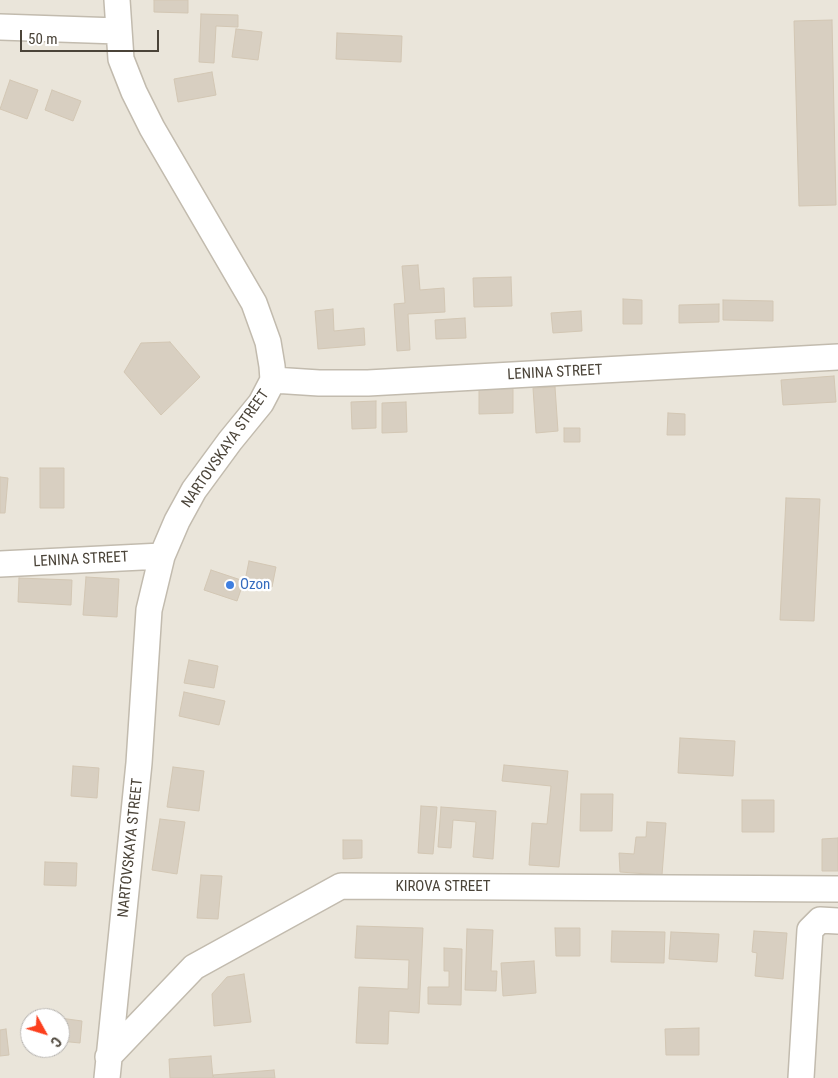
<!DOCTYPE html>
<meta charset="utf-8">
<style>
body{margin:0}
#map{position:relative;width:838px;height:1078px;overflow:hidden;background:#f6f3ec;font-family:"Roboto Condensed",sans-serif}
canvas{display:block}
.north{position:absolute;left:20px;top:1008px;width:50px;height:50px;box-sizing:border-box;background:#fff;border:1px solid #b7b4b0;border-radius:50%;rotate:129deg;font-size:14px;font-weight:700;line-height:20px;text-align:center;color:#4b4439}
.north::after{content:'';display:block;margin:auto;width:18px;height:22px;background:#fc3f1d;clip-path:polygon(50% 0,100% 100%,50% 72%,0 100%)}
.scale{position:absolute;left:20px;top:30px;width:139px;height:22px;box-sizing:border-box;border:2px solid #4b4439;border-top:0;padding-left:6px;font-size:15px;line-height:18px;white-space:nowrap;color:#4b4439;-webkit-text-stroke:4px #fff;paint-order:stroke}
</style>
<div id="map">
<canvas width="838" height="1078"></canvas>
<div class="north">С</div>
<div class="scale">50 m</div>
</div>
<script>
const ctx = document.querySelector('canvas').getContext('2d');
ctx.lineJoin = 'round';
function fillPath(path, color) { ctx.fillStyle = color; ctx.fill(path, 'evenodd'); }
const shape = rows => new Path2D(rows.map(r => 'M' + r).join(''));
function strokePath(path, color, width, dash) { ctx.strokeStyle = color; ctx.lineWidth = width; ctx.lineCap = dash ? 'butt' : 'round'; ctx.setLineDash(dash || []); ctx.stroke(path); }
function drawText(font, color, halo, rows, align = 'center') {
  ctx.font = font + ' "Roboto Condensed",sans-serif'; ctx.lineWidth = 4.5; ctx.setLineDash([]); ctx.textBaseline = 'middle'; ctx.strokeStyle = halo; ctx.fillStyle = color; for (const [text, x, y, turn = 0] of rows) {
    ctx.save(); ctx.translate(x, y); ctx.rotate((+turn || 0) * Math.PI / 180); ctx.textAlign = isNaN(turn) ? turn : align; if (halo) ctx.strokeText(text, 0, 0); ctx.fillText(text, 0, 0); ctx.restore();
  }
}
const residential = shape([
 [0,0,838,0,838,1078,0,1078],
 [30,1018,60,1018,60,1048,30,1048]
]);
const building = shape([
 [154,0,188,0,188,13,154,12,154,0],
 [201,14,238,15,238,27,216,26,214,63,199,62,201,14],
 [832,20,836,205,799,206,794,21,832,20],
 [236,29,262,32,258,60,232,57,236,29],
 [337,33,402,36,401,62,336,59,337,33],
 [212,72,216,95,178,102,174,79,212,72],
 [10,80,38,90,27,119,0,109,10,80],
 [52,90,81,101,73,121,45,110,52,90],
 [418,265,420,290,444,288,445,312,408,314,410,350,397,351,394,304,405,303,402,266,418,265],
 [511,277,512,306,474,307,473,278,511,277],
 [623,299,642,300,642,324,623,324,623,299],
 [723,300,773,301,773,321,723,320,723,300],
 [719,304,719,322,679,323,679,305,719,304],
 [333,309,334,331,364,328,365,345,318,349,315,311,333,309],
 [581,311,582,331,553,333,551,313,581,311],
 [465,318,466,338,436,339,435,320,465,318],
 [170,342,200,377,161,415,124,372,141,343,170,342],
 [834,376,836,402,783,405,781,380,834,376],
 [513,386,513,413,479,414,479,387,513,386],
 [555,387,558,431,536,433,533,388,555,387],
 [376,401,376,428,352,429,351,402,376,401],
 [406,402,407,432,382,433,382,403,406,402],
 [668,413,685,414,685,435,667,435,668,413],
 [564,428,580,428,580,442,564,442,564,428],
 [40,468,64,468,64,508,40,508,40,468],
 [0,477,8,478,5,513,0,513,0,477],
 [786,498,820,499,814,621,780,620,786,498],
 [249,561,276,567,272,587,245,581,249,561],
 [211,570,244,581,237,601,204,590,211,570],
 [86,577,119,579,117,617,83,615,86,577],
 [19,578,72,580,71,605,18,602,19,578],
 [189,660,218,666,214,688,184,683,189,660],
 [184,692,225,701,219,725,179,716,184,692],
 [680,738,735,741,733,776,678,773,680,738],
 [504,765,568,771,559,867,529,865,532,823,547,824,551,786,502,781,504,765],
 [73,766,99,768,97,798,71,796,73,766],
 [173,767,204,771,199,811,167,807,173,767],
 [581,794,613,794,612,831,580,831,581,794],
 [742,800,774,800,774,832,742,832,742,800],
 [421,806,437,807,433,854,418,853,421,806],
 [441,807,496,811,493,859,473,857,476,822,453,820,451,848,438,847,441,807],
 [160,819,185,822,177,874,152,870,160,819],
 [647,822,666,823,662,875,620,872,619,853,634,854,636,837,646,837,647,822],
 [838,838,838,871,822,871,822,839,838,838],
 [343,840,362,840,362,858,343,859,343,840],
 [45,862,77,863,76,886,44,885,45,862],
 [201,875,222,876,218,919,197,918,201,875],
 [357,926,423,928,419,1013,389,1011,388,1044,356,1043,359,987,408,989,409,960,355,958,357,926],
 [555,928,580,928,580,956,556,956,555,928],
 [467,929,493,930,491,971,497,971,496,991,465,990,467,929],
 [612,931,665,932,664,963,611,962,612,931],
 [754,931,787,933,783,979,755,976,757,953,752,952,754,931],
 [671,932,719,934,717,962,669,959,671,932],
 [444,948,462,949,461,1005,428,1004,428,987,449,987,449,971,444,971,444,948],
 [534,961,536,993,503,996,501,963,534,961],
 [244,974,251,1022,214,1026,212,994,227,977,244,974],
 [60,1018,82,1021,80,1043,60,1041,60,1018],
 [699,1028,699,1055,666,1055,665,1029,699,1028],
 [6,1029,9,1055,0,1056,0,1030,6,1029],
 [211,1056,213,1078,170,1078,169,1059,211,1056],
 [274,1070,275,1078,214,1078,213,1075,274,1070]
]);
const minor = shape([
 [0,27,118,31],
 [273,380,319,383,368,383,838,357],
 [0,564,162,556],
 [108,1057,194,967,341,886,838,889],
 [107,1078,139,763,149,610,162,556,177,521,194,490,230,441,261,403,273,380,272,366,268,342,254,303,152,128,134,92,121,59,117,0],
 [801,1078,810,930,820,920,838,921]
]);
const markers = [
 [230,585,5,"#3f7fe0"]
];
const streetNames = [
 ["LENINA STREET",555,373,-3],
 ["NARTOVSKAYA STREET",226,449,-55],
 ["LENINA STREET",81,560,-3],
 ["NARTOVSKAYA STREET",131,848,-84],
 ["KIROVA STREET",443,887]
];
const shopNames = [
 ["Ozon",240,585]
];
fillPath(residential, '#eae5da');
fillPath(building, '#d8cfc1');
strokePath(building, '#d3c7b4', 1);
strokePath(minor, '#c2bbae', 28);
strokePath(minor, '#fff', 25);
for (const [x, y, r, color] of markers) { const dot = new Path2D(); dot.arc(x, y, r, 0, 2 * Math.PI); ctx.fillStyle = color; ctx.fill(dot); strokePath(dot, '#fff', 2); }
drawText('15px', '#4b4439', '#fff', streetNames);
drawText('15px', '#366cbe', '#fff', shopNames, 'left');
</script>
